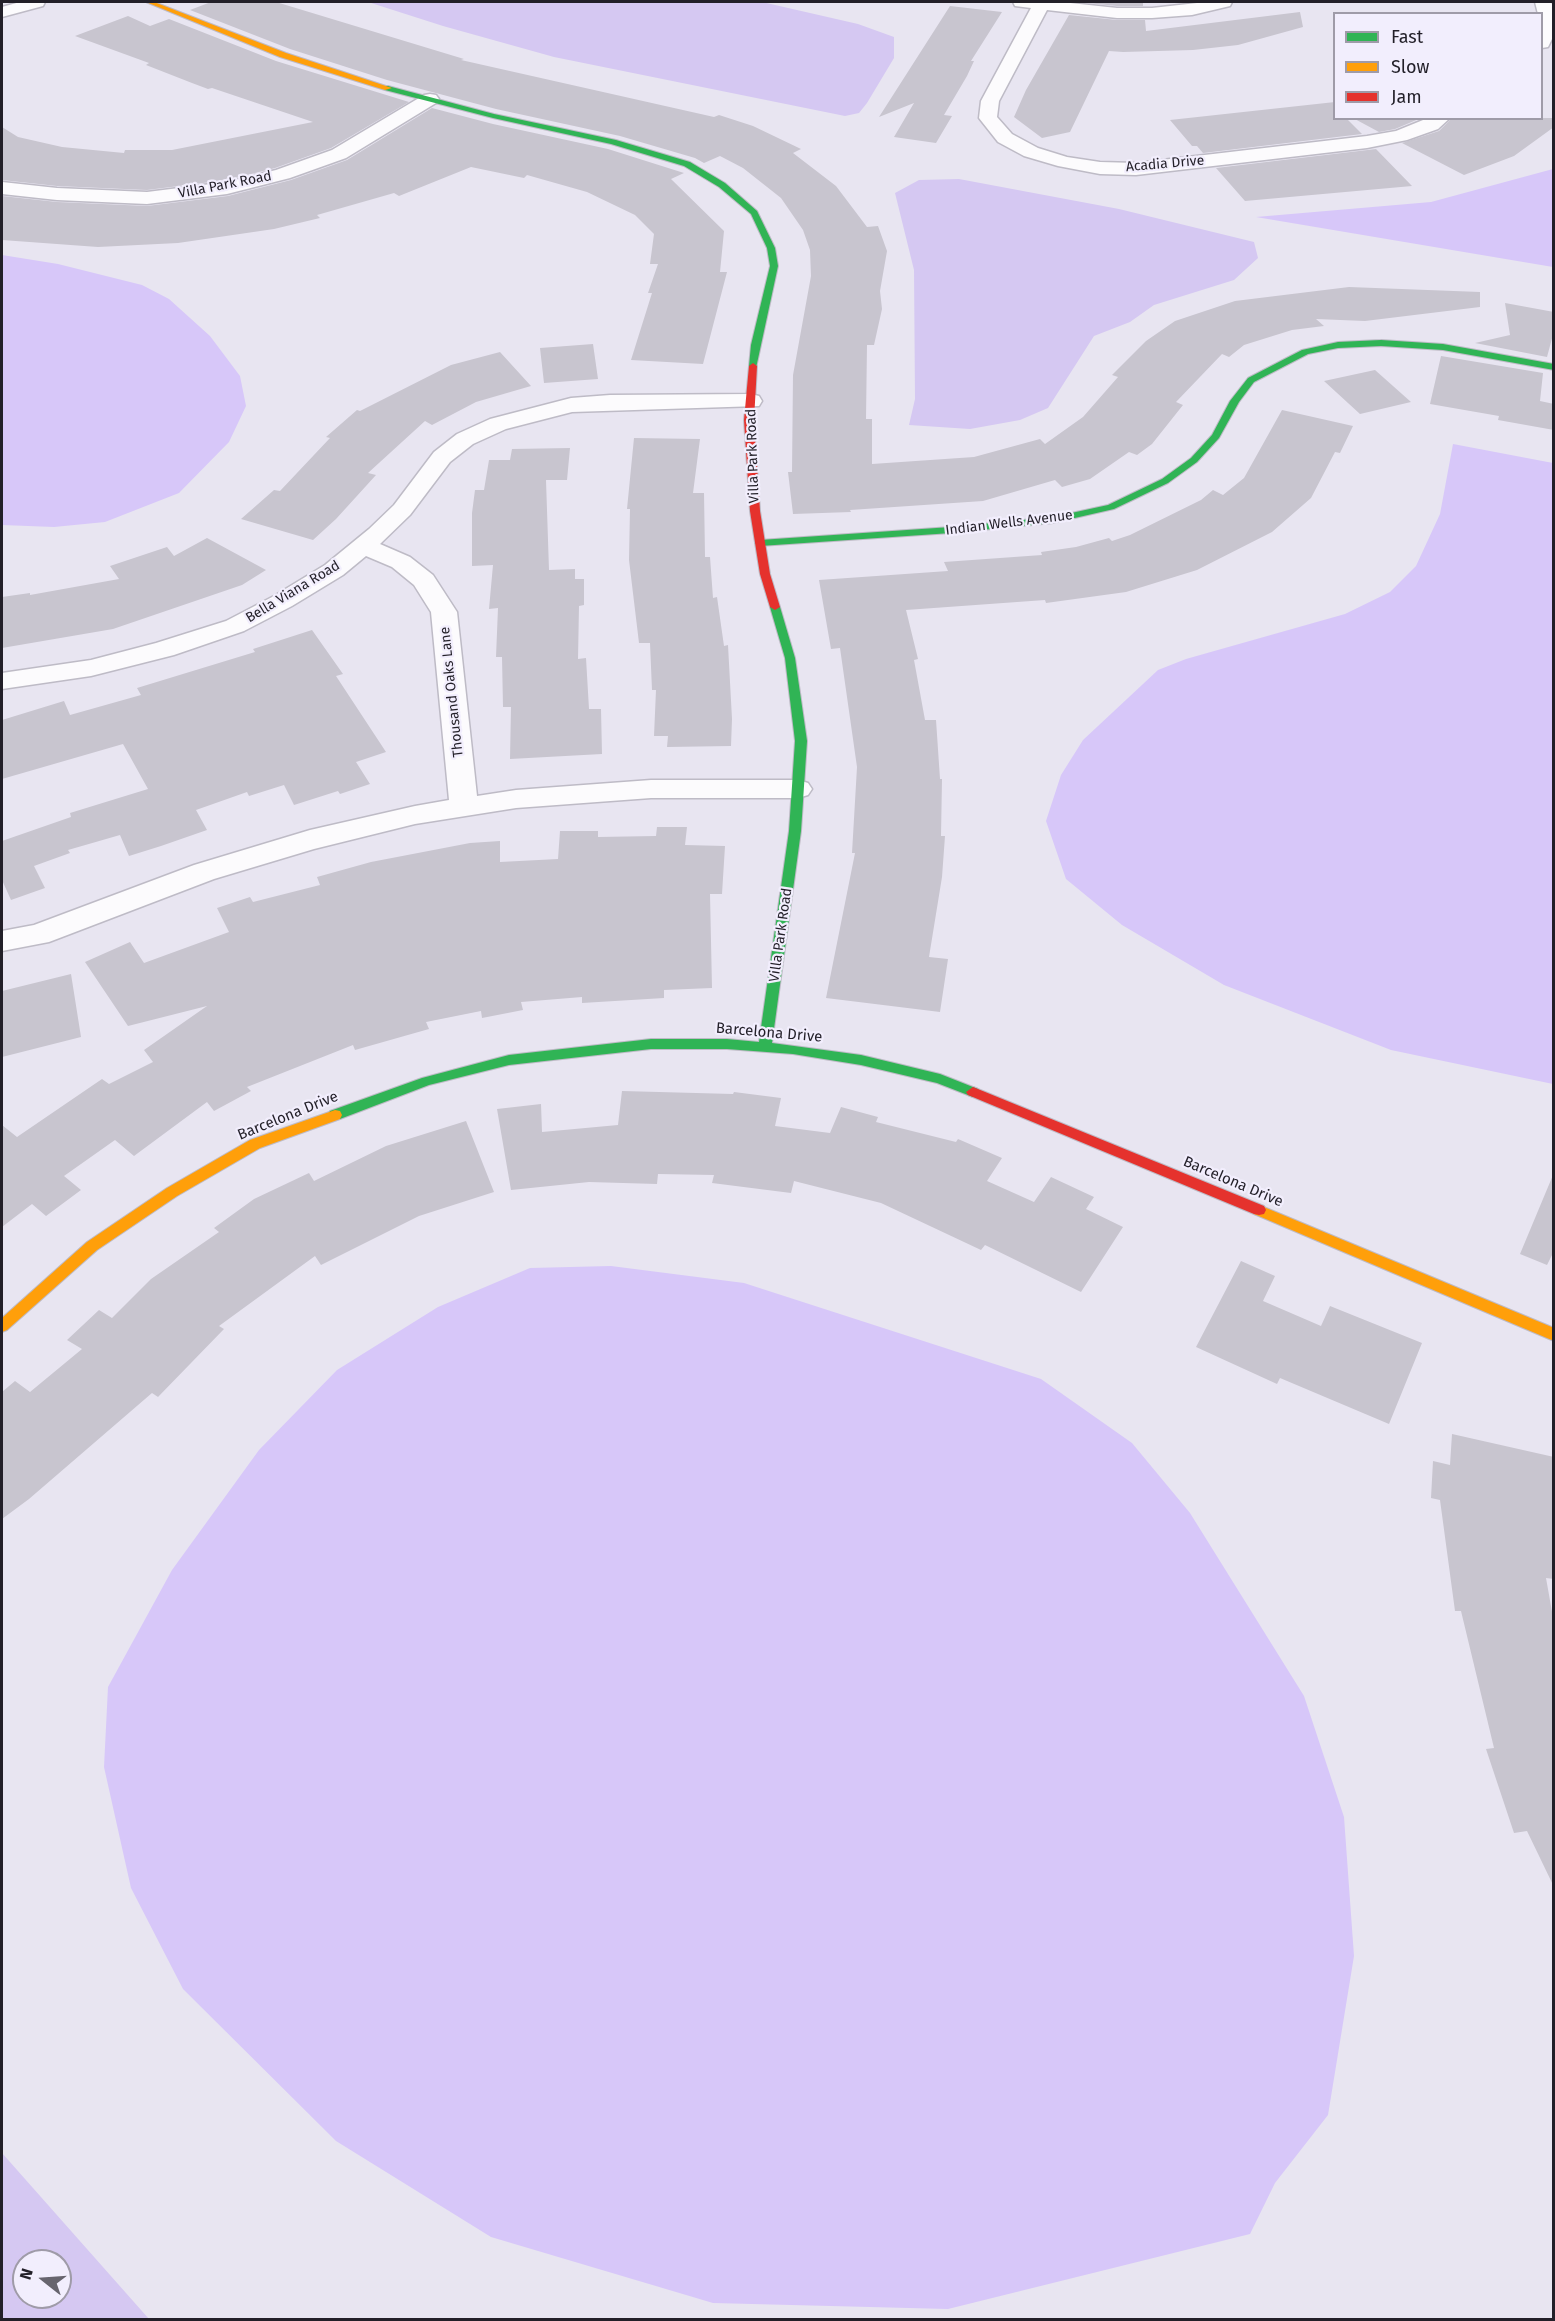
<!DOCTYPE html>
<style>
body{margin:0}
#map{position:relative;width:1555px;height:2321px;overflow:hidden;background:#e8e5f1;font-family:"Fira Sans",sans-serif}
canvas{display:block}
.frame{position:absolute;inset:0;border:3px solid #221f28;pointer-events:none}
.legend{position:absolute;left:1333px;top:12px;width:210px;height:108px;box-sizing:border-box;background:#f2eefd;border:2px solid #9f9ba8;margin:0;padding:8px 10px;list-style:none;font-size:18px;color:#221f28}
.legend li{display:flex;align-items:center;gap:12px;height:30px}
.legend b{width:30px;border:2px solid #9f9ba8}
.north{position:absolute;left:12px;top:2249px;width:60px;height:60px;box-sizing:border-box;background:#f2eefd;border:2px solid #9f9ba8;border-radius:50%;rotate:287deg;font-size:16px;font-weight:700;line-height:24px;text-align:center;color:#221f28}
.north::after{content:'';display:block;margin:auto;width:21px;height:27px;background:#67646e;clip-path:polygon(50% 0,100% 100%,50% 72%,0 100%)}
</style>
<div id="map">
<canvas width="1555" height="2321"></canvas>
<div class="frame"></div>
<ul class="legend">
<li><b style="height:8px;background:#30b455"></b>Fast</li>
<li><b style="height:8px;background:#ff9f0a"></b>Slow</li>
<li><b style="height:8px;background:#e5322d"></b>Jam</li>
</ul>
<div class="north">N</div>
</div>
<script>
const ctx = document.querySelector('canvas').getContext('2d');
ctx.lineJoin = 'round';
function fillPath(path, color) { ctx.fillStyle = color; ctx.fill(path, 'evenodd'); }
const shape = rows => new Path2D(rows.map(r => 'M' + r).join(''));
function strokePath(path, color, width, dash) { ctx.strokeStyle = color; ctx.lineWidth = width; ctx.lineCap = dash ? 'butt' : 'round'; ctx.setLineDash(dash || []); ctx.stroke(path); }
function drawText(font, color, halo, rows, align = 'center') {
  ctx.font = font + ' "Fira Sans",sans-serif'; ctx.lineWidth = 4.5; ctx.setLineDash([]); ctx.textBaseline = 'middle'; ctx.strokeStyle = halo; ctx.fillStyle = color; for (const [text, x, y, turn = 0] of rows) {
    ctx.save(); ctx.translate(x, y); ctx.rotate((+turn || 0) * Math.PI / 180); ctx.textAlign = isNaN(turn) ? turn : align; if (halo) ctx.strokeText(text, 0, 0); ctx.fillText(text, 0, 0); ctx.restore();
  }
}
const green = shape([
 [1553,169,1553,267,1256,217,1431,202],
 [2,255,58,264,142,285,169,299,210,336,240,376,246,406,229,442,179,493,105,522,54,527,2,525],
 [1453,444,1553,463,1553,1084,1391,1050,1224,985,1122,925,1066,879,1046,821,1061,775,1083,740,1158,670,1186,659,1345,614,1390,592,1416,566,1440,514],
 [611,1266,744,1283,1041,1379,1132,1443,1190,1513,1304,1696,1344,1817,1354,1956,1328,2115,1275,2183,1250,2234,948,2309,713,2303,491,2237,336,2141,183,1989,131,1888,104,1767,108,1687,172,1570,259,1450,337,1370,438,1307,530,1268]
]);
const water = shape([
 [368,2,762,2,858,24,894,37,894,58,867,103,859,113,845,116,554,57,443,26],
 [959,179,1119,209,1254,242,1258,258,1234,280,1154,305,1130,322,1094,336,1048,408,1020,420,970,429,909,425,915,399,914,270,895,193,919,180],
 [2,2153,149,2319,2,2319],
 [24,2261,60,2261,60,2297,24,2297]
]);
const building = shape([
 [211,2,276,2,464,59,461,60,714,117,719,115,753,126,801,149,793,153,836,186,867,227,878,226,887,251,880,291,882,309,874,345,867,345,866,419,872,419,872,464,974,457,1040,439,1045,444,1083,417,1118,377,1112,375,1146,341,1175,321,1235,301,1349,287,1480,292,1480,307,1365,321,1316,319,1324,326,1292,330,1244,345,1229,357,1222,354,1176,402,1183,405,1152,444,1137,455,1129,452,1090,479,1062,487,1055,480,983,501,850,510,851,512,793,514,788,472,792,472,793,375,811,276,810,250,803,230,781,198,743,168,720,156,704,163,695,158,620,136,496,109,387,80,290,49,190,10],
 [1077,2,1143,2,1143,6,1117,6],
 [950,6,1002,12,971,61,974,61,967,76,944,115,952,116,936,143,894,137,914,103,879,117],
 [1300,12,1303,27,1238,45,1193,50,1123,52,1109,51,1070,132,1042,138,1014,117,1026,90,1069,15,1117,20,1145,20,1146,31],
 [128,16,150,26,169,19,276,61,409,102,331,148,275,168,227,180,147,190,57,186,2,180,2,127,18,137,62,147,124,153,125,150,172,150,313,122,212,88,208,89,192,83,146,65,149,63,75,36],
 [1335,102,1335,118,1346,118,1362,134,1203,153,1197,146,1192,146,1170,120],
 [432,108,493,124,608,149,684,173,671,179,724,231,720,272,727,272,703,364,631,360,652,293,648,293,658,264,650,264,654,234,635,215,587,192,527,175,524,178,471,167,399,196,394,193,317,215,320,218,274,229,178,243,98,247,2,240,2,196,57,202,147,206,228,196,291,180,347,160],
 [1353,118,1421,118,1395,129,1379,132],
 [1452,118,1554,118,1554,127,1514,156,1464,175,1402,143,1439,131],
 [1376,149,1412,186,1245,201,1216,168],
 [1505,303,1554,312,1554,331,1547,357,1475,343,1510,335],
 [593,344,598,379,544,383,540,348],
 [500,352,531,386,476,402,432,425,425,421,368,473,376,475,336,519,313,540,241,519,274,490,280,491,330,438,326,437,357,410,360,411,451,365],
 [1441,356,1543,373,1540,401,1554,404,1554,430,1498,420,1499,416,1430,404],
 [1375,370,1411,402,1360,414,1324,381],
 [1282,410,1353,426,1340,453,1335,452,1311,498,1272,532,1197,570,1126,592,1046,603,1045,600,906,610,918,659,914,660,925,720,936,720,940,779,942,779,941,836,945,836,942,877,929,957,948,959,940,1012,826,998,855,853,852,853,857,767,840,648,831,649,819,580,948,571,944,562,1042,555,1041,552,1076,547,1109,538,1112,541,1130,535,1201,500,1213,490,1223,495,1244,478],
 [634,438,700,439,693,493,704,493,705,557,710,557,713,598,717,597,724,646,728,645,732,719,731,746,667,747,668,736,654,736,656,690,652,690,650,643,639,643,629,560,630,509,627,509],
 [570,448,567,480,546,480,549,570,575,569,575,579,584,579,584,605,579,606,578,659,586,658,589,709,601,709,602,754,510,759,511,707,503,707,502,657,496,657,498,608,489,609,493,565,472,566,472,513,475,490,484,490,489,460,510,460,512,449],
 [207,538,266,570,242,585,113,629,2,648,2,597,30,593,30,595,119,579,110,566,167,547,174,556],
 [312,630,343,674,336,676,386,752,356,762,370,784,340,794,338,791,294,805,284,785,249,796,247,792,196,810,207,830,161,846,129,856,120,835,68,850,70,853,34,866,45,888,11,900,2,880,2,841,71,817,70,813,148,789,123,744,2,779,2,720,64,701,70,715,141,695,137,688,255,652,253,649],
 [657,827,687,827,685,845,725,846,722,894,710,894,712,988,664,990,664,998,582,1003,582,997,521,1002,523,1010,482,1018,481,1011,426,1022,429,1029,355,1050,353,1045,247,1087,251,1091,214,1111,207,1102,134,1156,115,1140,64,1176,81,1190,46,1216,32,1204,2,1227,2,1125,17,1137,102,1079,109,1084,153,1062,144,1050,207,1006,128,1026,85,962,130,942,144,963,229,932,217,908,250,897,253,902,320,885,317,877,371,862,470,843,500,841,500,862,558,859,560,831,598,831,598,837,656,836],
 [71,974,81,1037,2,1057,2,991],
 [622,1091,733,1094,734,1092,781,1098,775,1126,830,1133,841,1107,878,1117,876,1122,956,1142,958,1139,1002,1158,987,1181,1034,1202,1051,1177,1094,1197,1086,1209,1123,1227,1081,1292,985,1245,981,1250,881,1203,794,1181,791,1193,712,1183,714,1175,658,1174,657,1184,589,1182,511,1190,497,1109,541,1104,542,1132,618,1125],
 [466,1121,494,1192,419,1216,321,1265,315,1256,219,1326,224,1329,158,1397,152,1393,29,1499,2,1519,2,1392,15,1381,30,1392,82,1349,67,1340,99,1310,112,1318,151,1279,219,1232,214,1228,254,1199,309,1173,314,1181,386,1146],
 [1553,1175,1554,1251,1547,1265,1520,1254],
 [1241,1261,1275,1276,1263,1301,1321,1326,1330,1306,1422,1343,1389,1424,1280,1378,1277,1384,1196,1347],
 [1452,1434,1554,1457,1554,1579,1546,1578,1554,1623,1554,1887,1527,1831,1514,1833,1486,1749,1494,1748,1461,1611,1455,1611,1440,1500,1431,1498,1433,1461,1450,1465]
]);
const street = shape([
 [20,2,45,2,43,6,2,17,2,7,20,2],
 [1013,2,1061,2,1117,8,1152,8,1206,2,1232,2,1230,6,1192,15,1152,18,1117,18,1047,10,999,101,997,117,1012,134,1038,148,1067,157,1100,162,1136,163,1367,136,1396,131,1428,118,1450,118,1438,129,1407,140,1367,148,1136,175,1100,174,1058,166,1024,156,998,142,979,118,981,101,1031,8,1015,6,1013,2],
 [1535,2,1551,2,1554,9,1554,35,1548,47,1542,48,1542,14,1538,14,1535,2],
 [430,94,436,95,439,99,436,103,346,158,290,178,227,194,147,204,57,200,2,194,2,182,57,188,147,192,227,182,276,170,332,150,424,95,430,94],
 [751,394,759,396,762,401,759,406,572,412,506,429,473,444,450,462,410,515,380,544,410,557,433,575,457,612,477,796,516,790,651,780,798,780,808,783,812,789,808,795,798,798,651,798,516,808,415,824,314,849,214,879,49,942,2,951,2,931,34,925,194,865,310,830,415,806,449,800,431,612,414,585,392,567,366,556,343,575,292,606,244,631,174,655,91,676,2,689,2,673,91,660,156,643,226,621,274,596,325,565,369,529,394,505,434,452,457,434,490,419,571,398,610,395,751,394]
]);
const fast = shape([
 [388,86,494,114,616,140,690,162,725,183,757,211,775,248,778,266,756,368,749,366,751,345,770,266,767,248,751,214,719,187,684,166,611,144,493,118,385,90,385,86,388,86],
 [1381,340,1443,344,1554,364,1554,370,1443,350,1381,346,1338,348,1308,354,1254,382,1239,402,1219,438,1197,462,1168,483,1114,509,1053,523,951,533,760,546,755,543,760,540,951,527,1053,517,1108,505,1162,479,1191,458,1212,435,1230,401,1248,378,1302,350,1338,342,1381,340],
 [775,604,780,607,795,658,807,741,801,831,772,1043,861,1055,940,1074,978,1089,980,1092,978,1095,973,1097,937,1083,861,1065,793,1054,727,1049,651,1049,509,1065,429,1085,340,1119,330,1119,328,1115,330,1111,422,1078,509,1055,651,1039,727,1039,759,1042,789,831,795,741,785,658,770,607,775,604]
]);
const slow = shape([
 [146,2,154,2,286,53,392,88,385,90,280,57,146,2],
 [335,1110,340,1111,342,1115,340,1119,260,1148,177,1196,97,1250,7,1330,2,1332,2,1318,87,1242,167,1188,250,1140,335,1110],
 [1259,1205,1554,1328,1554,1341,1254,1214,1252,1210,1254,1206,1259,1205]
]);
const jam = shape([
 [753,363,757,366,754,420,760,511,770,574,780,607,775,610,770,607,760,574,750,511,744,420,749,366,753,363],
 [973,1087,1264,1206,1266,1210,1264,1214,1259,1215,1254,1214,968,1095,966,1092,973,1087]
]);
const farStreetnames = [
 ["Acadia Drive",1165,164,-5],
 ["Villa Park Road",225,185,-11],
 ["Villa Park Road",753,456,-92],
 ["Indian Wells Avenue",1009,523,-7],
 ["Bella Viana Road",293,592,-31],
 ["Thousand Oaks Lane",452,692,-96],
 ["Villa Park Road",781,935,-82]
];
const streetNames = [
 ["Barcelona Drive",769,1033,5],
 ["Barcelona Drive",288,1116,-22],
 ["Barcelona Drive",1233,1182,23]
];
fillPath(green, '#d7c7f9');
fillPath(water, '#d5c8f2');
fillPath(building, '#c8c5cf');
strokePath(street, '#bebbc6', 3);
strokePath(fast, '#bebbc6', 2);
strokePath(slow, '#bebbc6', 2);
strokePath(jam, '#bebbc6', 2);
fillPath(street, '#fcfbfd');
fillPath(fast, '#30b455');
fillPath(slow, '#ff9f0a');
fillPath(jam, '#e5322d');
drawText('14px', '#221f28', '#f2eefd', farStreetnames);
drawText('15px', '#221f28', '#f2eefd', streetNames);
</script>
